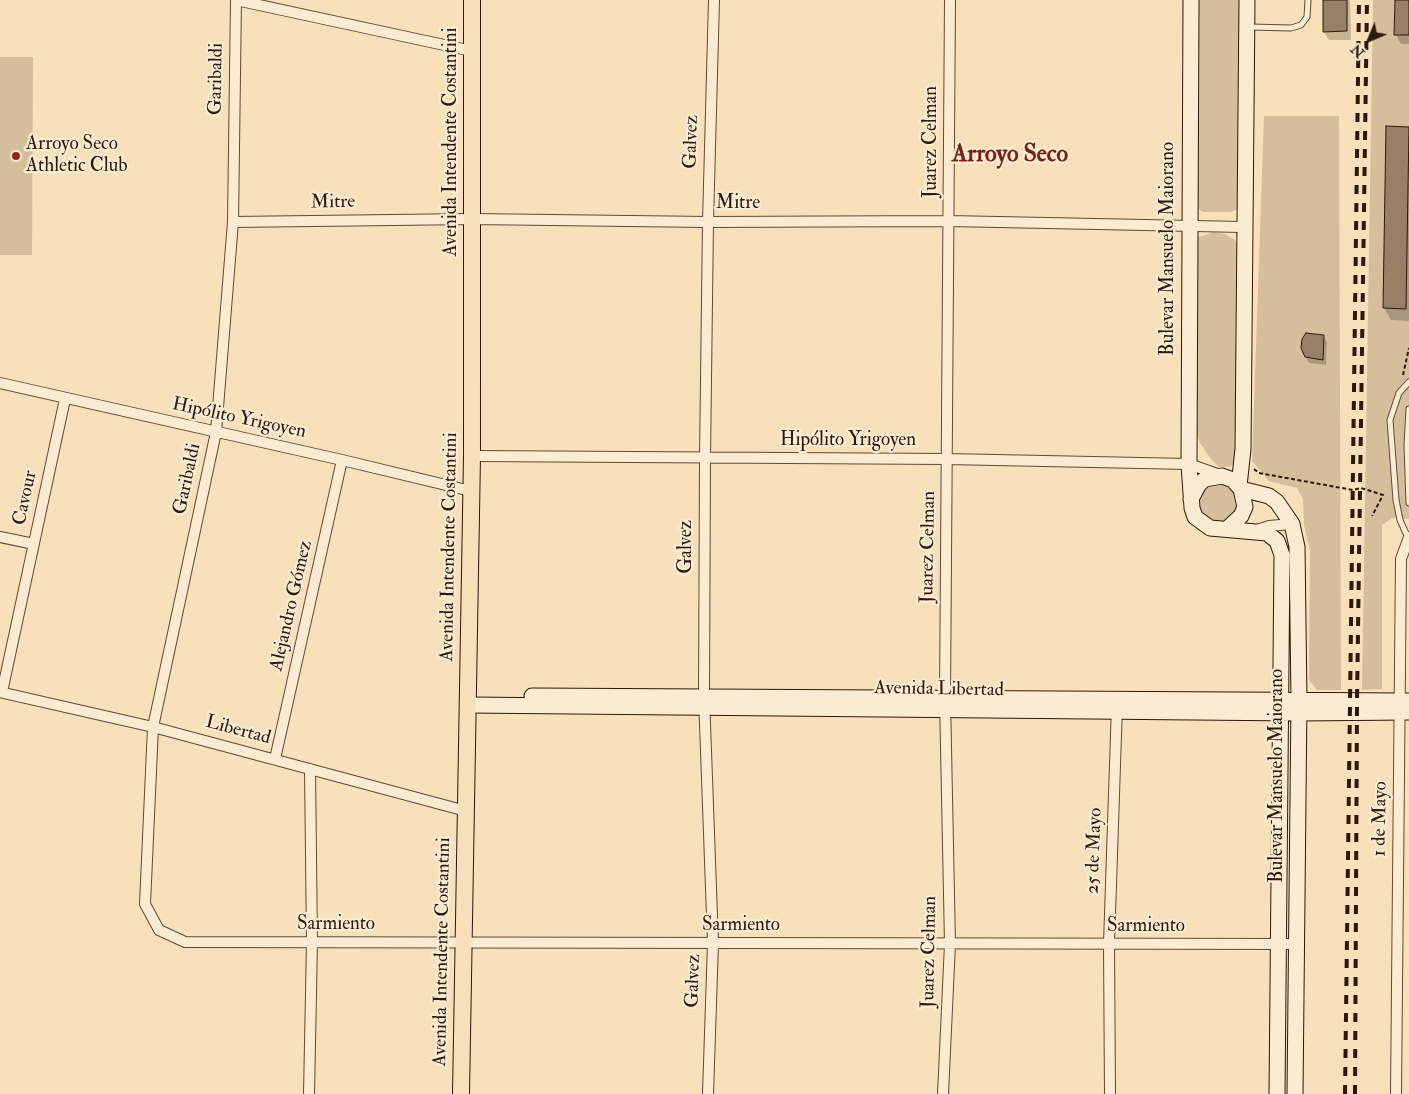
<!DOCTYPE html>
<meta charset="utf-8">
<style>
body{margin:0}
#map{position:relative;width:1409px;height:1094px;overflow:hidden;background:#f7e0ba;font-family:"IM FELL Double Pica",serif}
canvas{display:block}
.north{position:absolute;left:1344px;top:15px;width:50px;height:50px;-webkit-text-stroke:4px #faebd2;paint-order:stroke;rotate:225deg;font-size:14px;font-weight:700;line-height:20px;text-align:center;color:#2d180b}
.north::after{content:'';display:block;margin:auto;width:18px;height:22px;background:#2d180b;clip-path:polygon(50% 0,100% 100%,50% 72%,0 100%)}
</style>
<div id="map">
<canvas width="1409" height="1094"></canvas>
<div class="north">N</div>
</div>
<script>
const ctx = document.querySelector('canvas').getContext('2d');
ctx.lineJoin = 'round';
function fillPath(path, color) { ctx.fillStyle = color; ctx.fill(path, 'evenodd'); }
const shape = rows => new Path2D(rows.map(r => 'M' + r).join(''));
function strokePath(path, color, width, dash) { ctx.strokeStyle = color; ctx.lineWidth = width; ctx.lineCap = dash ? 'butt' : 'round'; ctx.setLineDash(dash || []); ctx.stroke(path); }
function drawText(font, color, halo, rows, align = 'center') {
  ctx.font = font + ' "IM FELL Double Pica",serif'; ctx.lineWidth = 4.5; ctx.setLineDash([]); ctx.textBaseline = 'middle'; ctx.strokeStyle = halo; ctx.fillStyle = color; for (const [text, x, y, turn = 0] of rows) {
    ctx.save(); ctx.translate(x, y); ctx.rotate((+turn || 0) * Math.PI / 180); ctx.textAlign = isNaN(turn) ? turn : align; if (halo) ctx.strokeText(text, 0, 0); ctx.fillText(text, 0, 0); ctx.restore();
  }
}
const green = shape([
 [1196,0,1240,0,1238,209,1231,212,1204,212,1198,209,1195,202],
 [1373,0,1409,0,1409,519,1392,518,1382,525,1382,689,1362,690],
 [0,57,33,57,32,255,0,255],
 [1264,116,1339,116,1341,690,1317,690,1309,680,1310,551,1304,525,1303,499,1297,488,1269,481,1252,461],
 [1214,232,1225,234,1235,240,1238,247,1236,461,1230,467,1219,467,1211,459,1200,443,1195,426,1194,244,1199,237],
 '1199 504a19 19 0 1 1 38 0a19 19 0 1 1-38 0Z'
]);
const shadow = shape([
 [1324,0,1350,0,1351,40,1329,40,1324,32],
 [1396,0,1409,0,1409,44,1401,44,1396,35],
 [1387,128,1409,129,1409,321,1391,320,1384,308],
 [1323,336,1327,342,1326,365,1309,363,1306,357]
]);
const building = shape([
 [1323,0,1347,0,1347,31,1323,32,1323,0],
 [1395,0,1409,0,1409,35,1394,35,1395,0],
 [1386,126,1409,127,1406,309,1383,308,1386,126],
 [1306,333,1324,335,1323,360,1305,357,1301,348,1302,339,1306,333]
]);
const path = shape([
 [1403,375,1409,348],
 [1254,469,1259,473,1353,490,1361,488,1383,495,1372,516]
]);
const lane = shape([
 [1250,27,1291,28,1301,25,1307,17,1308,0],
 [1409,409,1407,445,1409,503],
 [1408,538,1400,520,1396,500,1390,420,1399,393,1409,382]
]);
const street = shape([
 [236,0,233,222,216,432,153,727,145,904,159,930,185,942,1296,944],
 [236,0,472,51],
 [233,222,472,219,708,222,949,221,1243,227],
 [0,383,342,460,471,491],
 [472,456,947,459,1189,464,1220,475],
 [1257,530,1269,526,1292,524],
 [0,537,34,544],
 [0,692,153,727,466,811],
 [2,692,65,399],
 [275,759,342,460],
 [309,1094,312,942,310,769],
 [708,1094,713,943,704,696,705,458,708,222,714,0],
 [943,1094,950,944,945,698,950,0],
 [1110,1094,1109,944,1117,705],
 [1396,1094,1401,559,1409,537]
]);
const secondary = shape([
 [1191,0,1189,464,1192,508,1195,517,1210,528,1267,533,1277,541,1282,555,1277,1094],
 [1239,486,1243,449,1247,0],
 [1241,489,1269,496,1277,502,1292,524,1297,547,1299,700,1295,1094],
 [1191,499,1199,484,1205,479,1222,476,1233,480,1241,489,1245,507,1241,516,1228,528],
 [532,696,1409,701],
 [468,705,1298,713,1409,712]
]);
const primary = shape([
 [461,1094,472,456,472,0]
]);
const rail = shape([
 [1345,1094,1359,0],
 [1355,1094,1357,701,1367,0]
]);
const markers = [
 [16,156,5,"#8f2418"]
];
const streetNames = [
 ["Garibaldi",217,79,-89],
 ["Avenida Intendente Costantini",452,142,-90],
 ["Galvez",692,142,-88],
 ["Juarez Celman",932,142,-90],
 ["Mitre",333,203,-1],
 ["Mitre",738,204],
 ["Bulevar Mansuelo Maiorano",1169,249,-90],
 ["Hipólito Yrigoyen",239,419,12],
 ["Hipólito Yrigoyen",848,441],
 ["Garibaldi",188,479,-78],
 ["Cavour",26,498,-78],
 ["Avenida Intendente Costantini",450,547,-89],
 ["Galvez",687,547,-90],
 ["Juarez Celman",929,547,-89],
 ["Alejandro Gómez",292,606,-77],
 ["Avenida Libertad",939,690,1],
 ["Libertad",238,731,15],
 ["Bulevar Mansuelo Maiorano",1278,776,-90],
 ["1 de Mayo",1381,819,-89],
 ["25 de Mayo",1095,851,-88],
 ["Sarmiento",336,925],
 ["Sarmiento",741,926],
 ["Sarmiento",1146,927],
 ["Avenida Intendente Costantini",443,952,-89],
 ["Juarez Celman",930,952,-89],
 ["Galvez",694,981,-88]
];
const poiNames = [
 ["Arroyo Seco",26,145],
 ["Athletic Club",26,167]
];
const districtNames = [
 ["Arroyo Seco",1010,156]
];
fillPath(green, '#d5be9c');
fillPath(shadow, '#0003');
fillPath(building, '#968066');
strokePath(building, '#2d180b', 1);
strokePath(lane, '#604a37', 7);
strokePath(street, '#604a37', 12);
strokePath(secondary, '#2d180b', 17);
strokePath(primary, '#2d180b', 18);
strokePath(path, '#2d180b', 2, [4, 2.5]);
strokePath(lane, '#faebd2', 5);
strokePath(street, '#faebd2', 10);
strokePath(secondary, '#faebd2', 15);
strokePath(primary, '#f7e0ba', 16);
strokePath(rail, '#2d180b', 4, [9, 9]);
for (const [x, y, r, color] of markers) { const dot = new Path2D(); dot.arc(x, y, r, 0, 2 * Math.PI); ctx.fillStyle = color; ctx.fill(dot); strokePath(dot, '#faebd2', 2); }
drawText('19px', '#2d180b', '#faebd2', streetNames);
drawText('19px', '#2d180b', '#faebd2', poiNames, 'left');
drawText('bold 24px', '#7a1f14', '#faebd2', districtNames);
</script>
